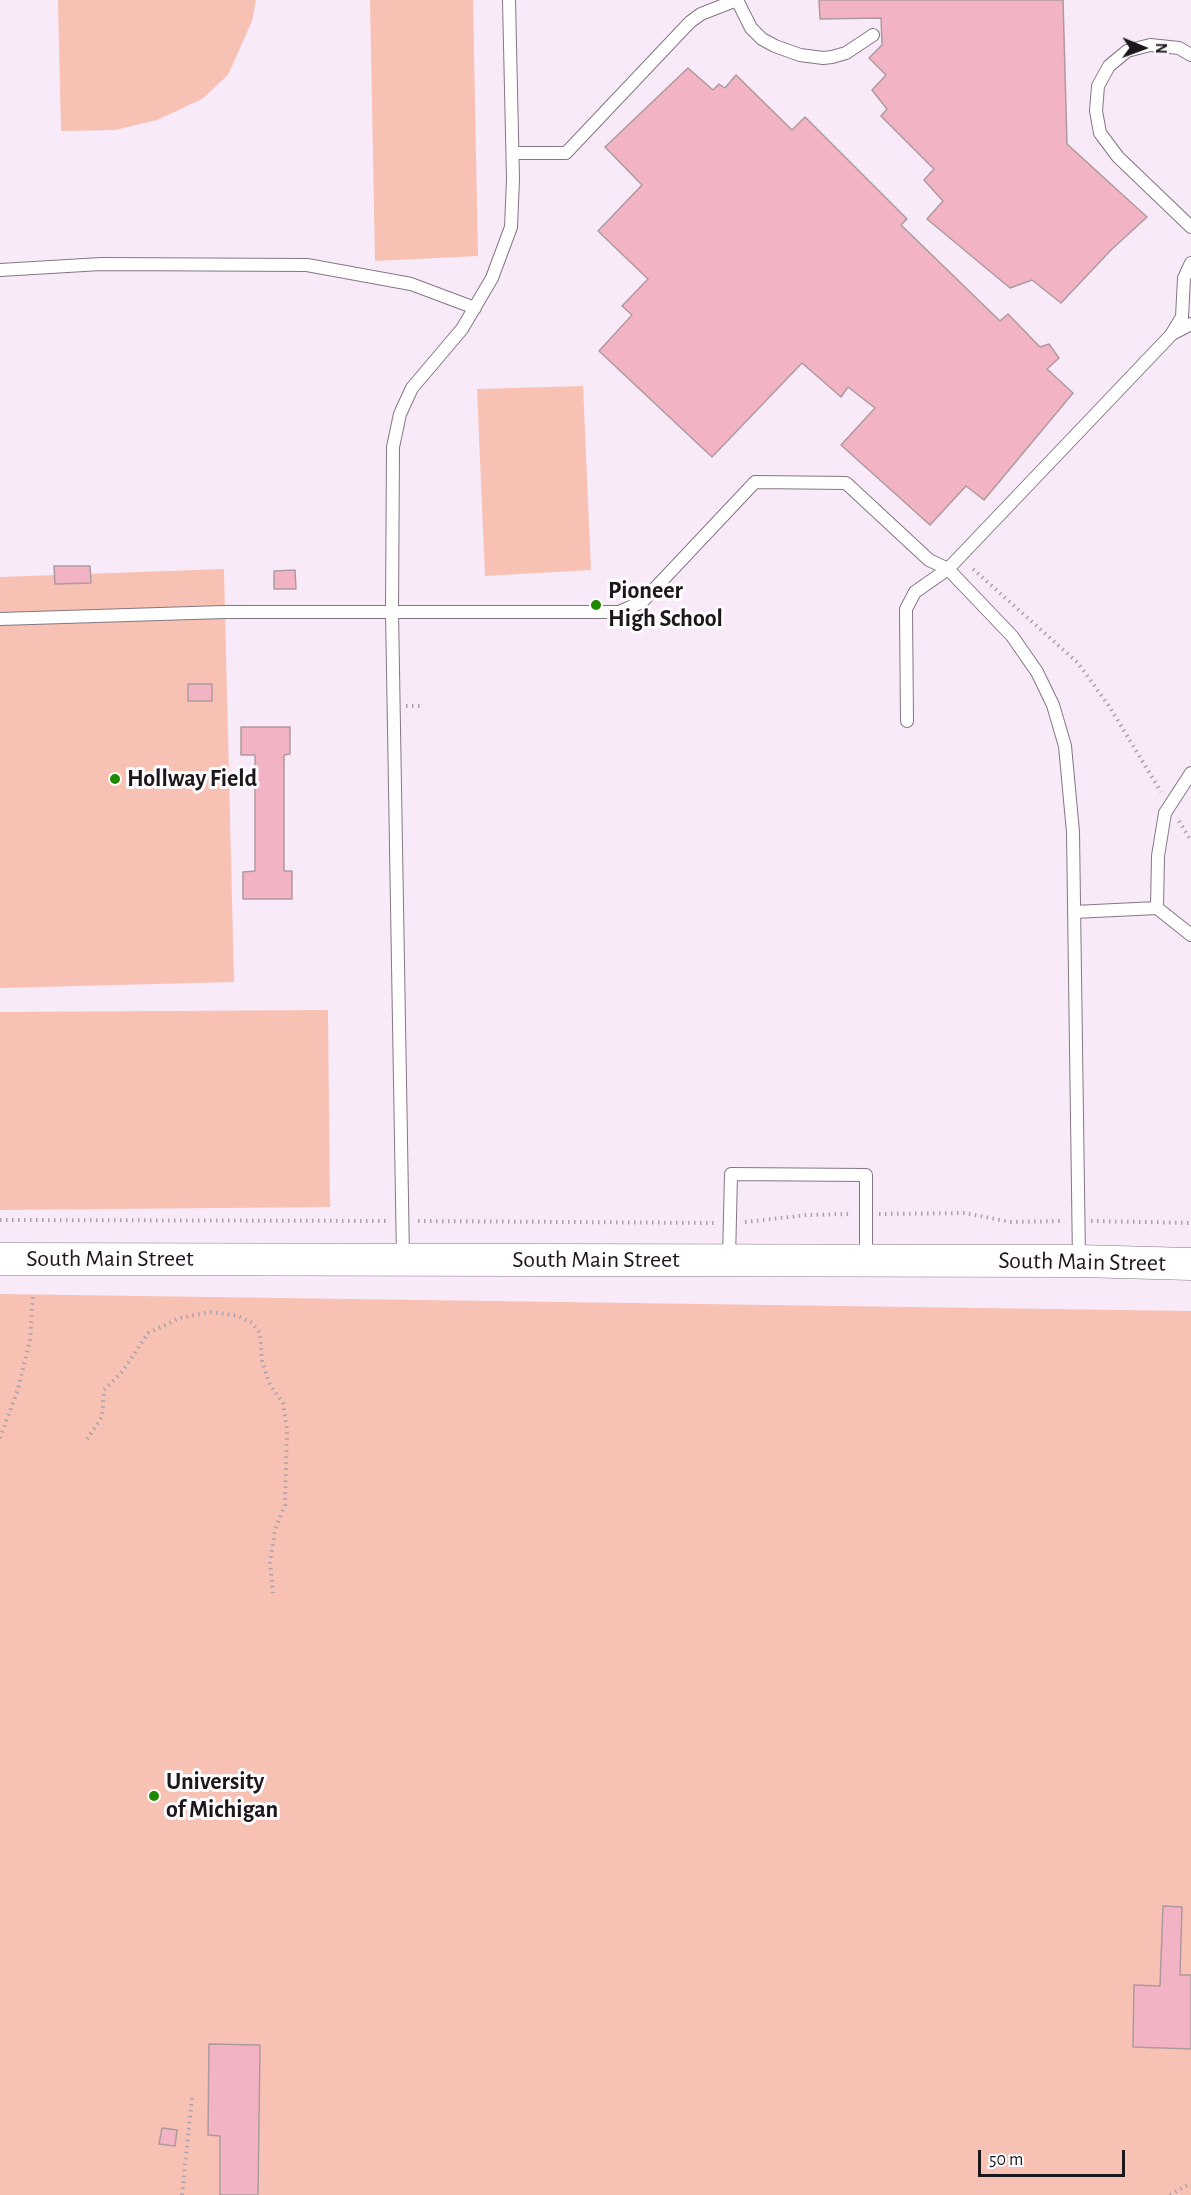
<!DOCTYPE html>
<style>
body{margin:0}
#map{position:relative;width:1191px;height:2195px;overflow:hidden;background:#f9eaf9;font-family:"Alegreya Sans",sans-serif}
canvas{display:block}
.north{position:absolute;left:1113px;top:18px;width:60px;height:60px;-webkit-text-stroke:4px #fffcff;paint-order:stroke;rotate:91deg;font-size:16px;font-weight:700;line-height:24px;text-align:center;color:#1c171b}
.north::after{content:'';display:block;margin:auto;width:21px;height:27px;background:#1c171b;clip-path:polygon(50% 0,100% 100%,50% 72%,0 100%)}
.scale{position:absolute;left:978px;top:2150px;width:147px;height:27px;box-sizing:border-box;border:3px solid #1c171b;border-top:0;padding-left:8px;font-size:18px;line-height:21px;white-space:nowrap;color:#1c171b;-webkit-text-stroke:4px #fffcff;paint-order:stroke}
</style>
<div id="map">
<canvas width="1191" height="2195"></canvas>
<div class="north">N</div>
<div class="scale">50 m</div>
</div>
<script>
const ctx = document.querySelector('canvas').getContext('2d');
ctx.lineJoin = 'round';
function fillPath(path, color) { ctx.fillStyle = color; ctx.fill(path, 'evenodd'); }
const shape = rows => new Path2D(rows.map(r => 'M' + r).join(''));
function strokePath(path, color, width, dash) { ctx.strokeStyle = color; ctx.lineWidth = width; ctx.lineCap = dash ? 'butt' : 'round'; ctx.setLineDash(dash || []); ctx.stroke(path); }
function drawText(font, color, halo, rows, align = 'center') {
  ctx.font = font + ' "Alegreya Sans",sans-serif'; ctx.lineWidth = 6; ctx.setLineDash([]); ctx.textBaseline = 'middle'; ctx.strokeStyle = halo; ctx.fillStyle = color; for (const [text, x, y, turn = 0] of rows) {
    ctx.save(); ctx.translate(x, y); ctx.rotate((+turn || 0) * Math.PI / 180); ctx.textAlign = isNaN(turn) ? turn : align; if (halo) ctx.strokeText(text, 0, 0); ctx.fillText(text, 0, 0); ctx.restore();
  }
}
const green = shape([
 [58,0,256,0,252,21,228,75,202,99,157,120,115,130,61,131],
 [370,0,473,0,478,256,375,261],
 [583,386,591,570,485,576,477,389],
 [224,569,234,982,0,988,0,577],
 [328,1010,330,1207,0,1210,0,1012],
 [0,1294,1191,1311,1191,2195,0,2195]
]);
const building = shape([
 [819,0,1063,0,1067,144,1147,217,1112,249,1061,303,1032,280,1010,288,927,219,943,201,924,180,934,169,881,116,887,109,872,90,886,75,869,58,882,45,881,18,820,19,819,0],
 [688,68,713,90,719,84,725,88,736,75,792,130,805,117,907,219,901,225,1000,321,1008,314,1040,347,1049,344,1059,358,1047,369,1073,393,984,500,966,486,930,525,841,445,875,408,848,387,841,397,802,363,712,457,599,351,632,315,622,306,648,279,598,231,642,185,605,147,688,68],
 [54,566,90,566,91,583,55,584,54,566],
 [295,570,296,589,274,589,274,571,295,570],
 [188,684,212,684,212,701,188,701,188,684],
 [241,727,290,727,290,754,284,755,284,871,292,871,292,899,243,899,243,872,255,871,255,755,241,755,241,727],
 [1163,1906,1182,1907,1180,1975,1191,1975,1191,2049,1133,2047,1134,1985,1160,1986,1163,1906],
 [209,2044,260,2045,258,2195,220,2195,220,2136,208,2135,209,2044],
 [162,2128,177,2130,175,2146,159,2144,162,2128]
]);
const path = shape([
 [973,569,1078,663,1109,706,1161,792],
 [406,706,421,706],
 [1179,821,1191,841],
 [879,1214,965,1213,1010,1222,1063,1221],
 [0,1220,389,1221],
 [418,1221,716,1223],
 [1091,1221,1191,1223],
 [745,1222,807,1215,851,1214],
 [0,1438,18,1389,30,1340,33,1293],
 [87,1439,102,1417,104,1390,123,1371,148,1333,180,1318,211,1312,238,1316,252,1323,260,1333,262,1362,270,1385,283,1403,287,1429,285,1505,275,1530,270,1563,273,1593],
 [182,2195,192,2098],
 [1170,2195,1191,2183]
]);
const lane = shape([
 [1191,55,1179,48,1150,45,1127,51,1109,66,1098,86,1096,111,1100,133,1118,157,1191,227],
 [513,153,566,153,690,22,701,14,737,0,751,28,762,39,775,46,800,55,823,58,832,57,846,53,873,35],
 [0,270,101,264,307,265,411,284,475,308],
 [1172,334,1191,324],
 [0,619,224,612,619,612,642,602,755,482,846,483,929,560,948,569,1012,636,1037,672,1053,705,1065,746,1073,832,1079,1260],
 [907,721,906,609,915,592,948,569,1171,335,1182,317,1184,278,1191,263],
 [1157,908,1158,856,1165,813,1191,773],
 [1074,912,1157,908,1191,935],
 [403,1258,392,611,393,447,400,414,412,388,462,329,492,278,511,227,513,179,509,0],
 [729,1259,731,1174,866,1175,866,1259]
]);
const secondary = shape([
 [0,1259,1079,1261,1191,1264]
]);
const markers = [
 [596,605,6,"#1f8901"],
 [115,779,6,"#1f8901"],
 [154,1796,6,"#1f8901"]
];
const poiNames = [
 ["Pioneer",608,591],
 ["High School",608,619],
 ["Hollway Field",127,779],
 ["University",166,1782],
 ["of Michigan",166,1810]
];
const streetNames = [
 ["South Main Street",110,1259],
 ["South Main Street",596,1260],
 ["South Main Street",1082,1262,1]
];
fillPath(green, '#f7c2b3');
fillPath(building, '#f2b4c4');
strokePath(building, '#ae9a9e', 1.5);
strokePath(lane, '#847784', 14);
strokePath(secondary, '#847784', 33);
strokePath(path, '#aca1ac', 4, [1.5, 4.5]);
strokePath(lane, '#fff', 12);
strokePath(secondary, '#fff', 32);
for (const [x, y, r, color] of markers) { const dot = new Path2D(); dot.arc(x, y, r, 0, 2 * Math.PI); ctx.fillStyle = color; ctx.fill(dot); strokePath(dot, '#fffcff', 2); }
drawText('bold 24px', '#1c171b', '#fffcff', poiNames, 'left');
drawText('24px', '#1c171b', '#fffcff', streetNames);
</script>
